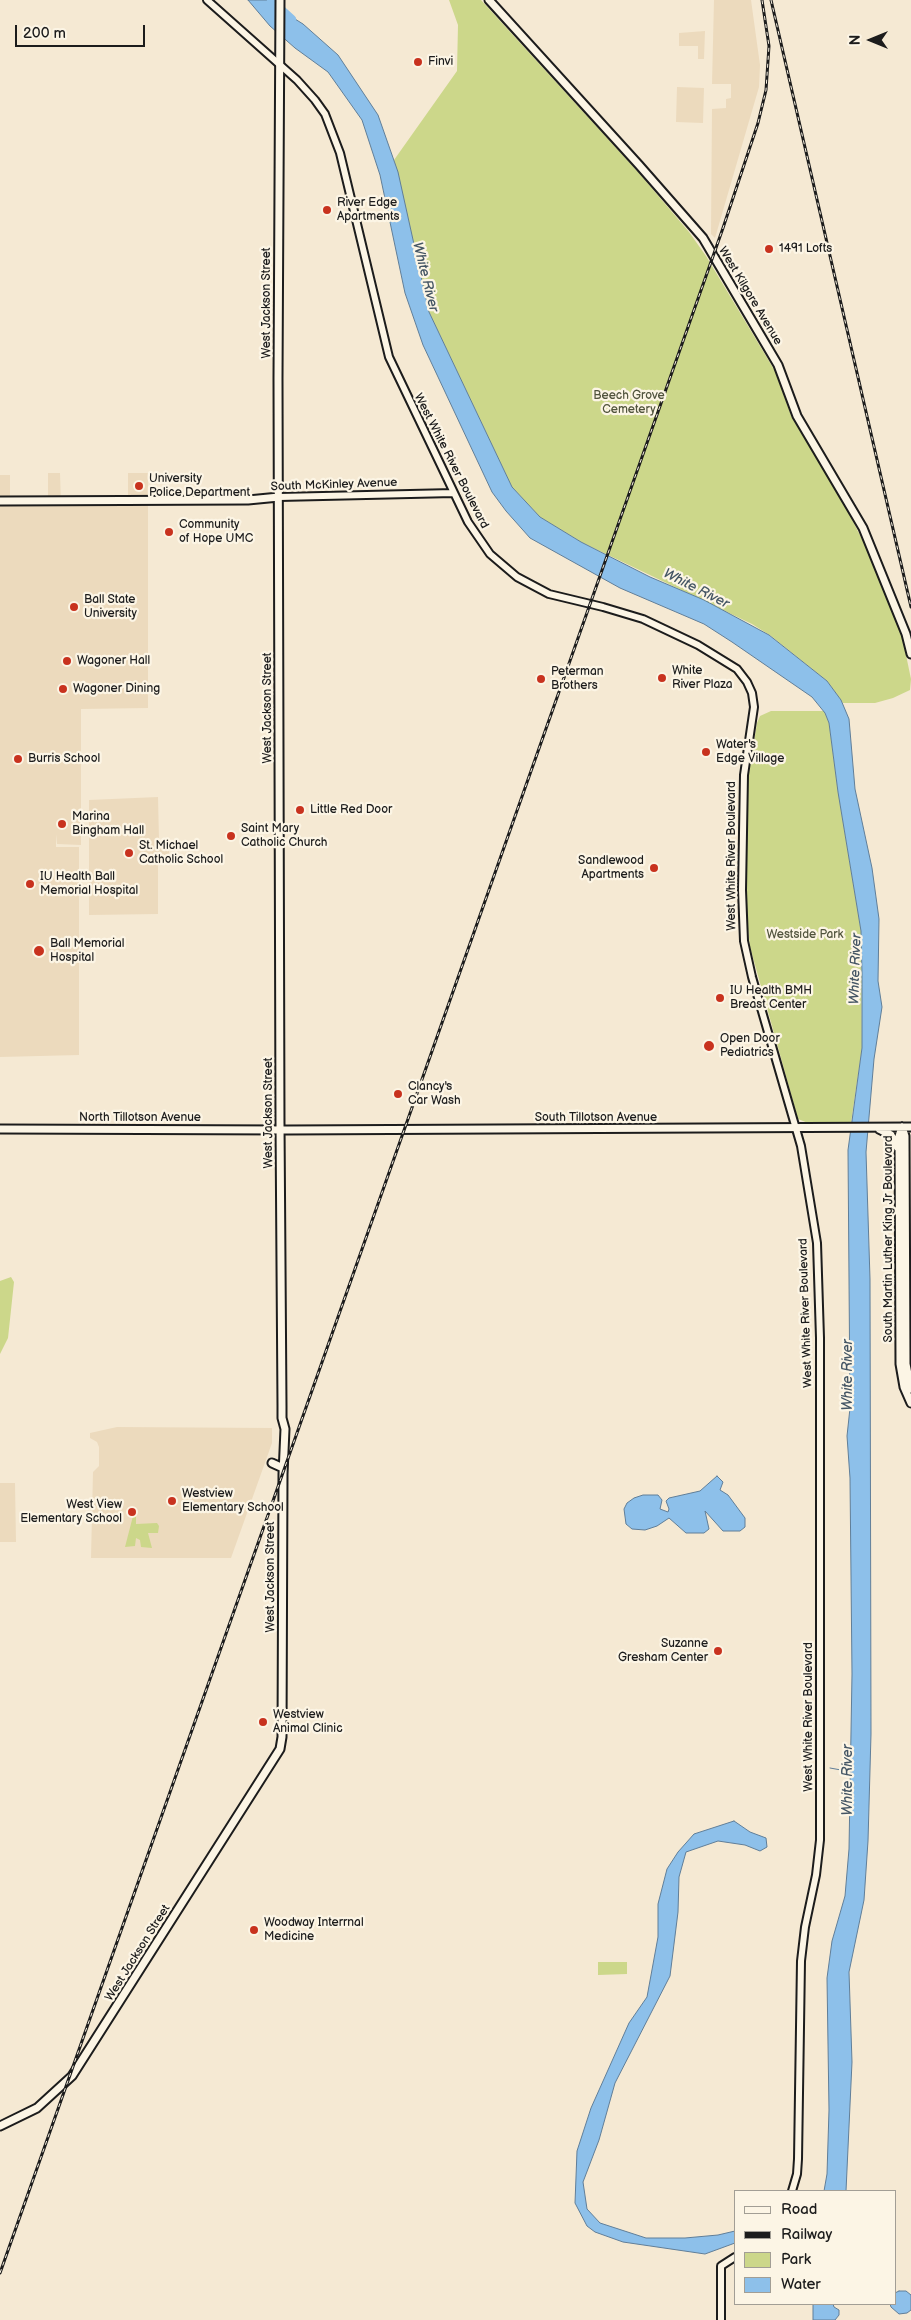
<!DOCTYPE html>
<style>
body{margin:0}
#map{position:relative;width:911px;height:2320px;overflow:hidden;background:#f5e9d3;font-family:"Balsamiq Sans",sans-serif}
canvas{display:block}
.legend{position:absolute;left:734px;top:2190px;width:162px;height:115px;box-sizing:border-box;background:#fcf5e5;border:1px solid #a29e95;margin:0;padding:6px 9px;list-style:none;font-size:15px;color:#1c1c1c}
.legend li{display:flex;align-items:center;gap:10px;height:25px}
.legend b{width:25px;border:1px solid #a29e95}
.north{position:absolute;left:846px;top:15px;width:50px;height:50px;-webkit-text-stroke:4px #fcf5e5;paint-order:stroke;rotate:270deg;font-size:14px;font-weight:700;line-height:20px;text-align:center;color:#1c1c1c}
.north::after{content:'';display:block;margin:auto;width:18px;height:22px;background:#1c1c1c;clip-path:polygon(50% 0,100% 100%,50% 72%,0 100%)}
.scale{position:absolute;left:15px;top:25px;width:130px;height:22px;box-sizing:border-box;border:2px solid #1c1c1c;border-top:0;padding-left:6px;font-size:15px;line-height:18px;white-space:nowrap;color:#1c1c1c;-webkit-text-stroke:4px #fcf5e5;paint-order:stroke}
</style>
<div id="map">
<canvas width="911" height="2320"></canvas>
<ul class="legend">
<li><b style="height:6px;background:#fcf5e5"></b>Road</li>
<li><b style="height:6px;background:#1c1c1c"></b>Railway</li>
<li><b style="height:14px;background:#ccd78a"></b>Park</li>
<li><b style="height:14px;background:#8dc0ea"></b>Water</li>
</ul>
<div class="north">N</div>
<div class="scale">200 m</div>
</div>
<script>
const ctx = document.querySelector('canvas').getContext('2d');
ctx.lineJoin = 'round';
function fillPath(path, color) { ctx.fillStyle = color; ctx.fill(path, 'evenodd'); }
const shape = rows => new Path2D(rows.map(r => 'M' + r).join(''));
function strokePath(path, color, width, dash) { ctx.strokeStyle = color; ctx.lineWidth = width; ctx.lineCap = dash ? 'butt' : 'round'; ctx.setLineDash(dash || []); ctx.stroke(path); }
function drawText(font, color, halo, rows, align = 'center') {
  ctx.font = font + ' "Balsamiq Sans",sans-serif'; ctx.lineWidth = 4.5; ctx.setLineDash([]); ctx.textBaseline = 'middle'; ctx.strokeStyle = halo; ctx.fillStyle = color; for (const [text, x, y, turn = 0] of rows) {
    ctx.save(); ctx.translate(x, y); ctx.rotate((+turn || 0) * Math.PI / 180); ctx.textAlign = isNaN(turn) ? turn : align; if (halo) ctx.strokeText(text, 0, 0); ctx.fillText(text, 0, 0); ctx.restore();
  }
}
const built = shape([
 [714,0,751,0,760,65,759,87,715,238,711,234,712,109,726,108,726,99,731,98,731,84,712,84],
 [705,31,704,59,698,59,698,46,679,46,679,33],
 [677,87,704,88,703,123,676,122],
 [48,473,60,473,61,505,128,505,128,473,148,473,148,708,81,709,81,845,57,844,56,834,56,847,79,847,79,1055,0,1057,0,475,10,475,10,506,48,505],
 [158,797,159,840,169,849,169,856,158,858,158,914,89,915,89,800],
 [117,1427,272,1428,272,1443,231,1558,91,1558,93,1472,99,1466,99,1447,97,1442,90,1438,90,1433],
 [0,1483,15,1483,16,1542,0,1542]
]);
const green = shape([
 [449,0,481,0,638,172,689,232,706,256,775,371,792,418,834,485,864,543,902,636,911,679,910,690,893,698,875,703,843,703,827,681,771,636,752,624,581,542,540,517,512,487,429,312,394,160,457,71,458,25],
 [771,711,824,711,829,723,838,792,861,931,862,1048,851,1123,808,1123,798,1119,750,947,746,910,748,779,757,723,760,716],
 [11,1277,14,1282,8,1338,0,1354,0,1281],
 [133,1516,136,1516,136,1524,157,1523,159,1526,158,1533,148,1533,152,1548,141,1547,140,1540,136,1538,135,1546,125,1547],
 [598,1962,627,1962,627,1974,598,1975]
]);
const water = shape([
 [248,0,269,0,271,4,303,24,338,55,378,115,398,172,429,312,512,487,540,517,581,542,650,577,704,600,769,635,827,681,841,700,849,719,855,789,872,868,879,919,878,981,882,1007,874,1059,866,1152,870,1279,871,1734,868,1841,864,1900,849,1972,852,2062,846,2191,824,2191,827,2174,829,2110,827,1978,832,1941,845,1896,849,1849,852,1674,850,1478,847,1436,850,1408,848,1150,862,1048,862,974,861,931,838,792,829,723,825,713,812,697,732,642,704,624,620,588,530,538,506,511,492,492,423,345,405,293,380,175,362,120,328,72,295,48,270,26,248,0],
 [717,1476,723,1482,720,1490,728,1495,745,1518,745,1527,740,1531,723,1531,705,1511,709,1529,704,1533,686,1533,669,1518,657,1526,645,1530,632,1529,626,1524,624,1509,627,1503,634,1498,643,1495,658,1495,662,1500,660,1509,668,1512,669,1509,666,1501,669,1498,700,1491,717,1476],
 [734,1821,750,1832,766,1838,767,1847,760,1851,745,1845,718,1841,686,1852,679,1877,678,1912,670,1976,615,2083,599,2140,583,2182,587,2209,600,2223,646,2238,685,2238,718,2235,735,2231,735,2243,705,2254,623,2242,595,2232,587,2226,575,2203,577,2151,591,2108,629,2023,647,1997,658,1937,658,1904,667,1869,678,1852,694,1834,734,1821],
 [899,2291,906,2291,911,2295,911,2310,907,2313,899,2314,891,2307,890,2304,895,2304,895,2293,899,2291],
 [813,2304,833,2304,834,2307,839,2310,839,2315,835,2320,813,2320,813,2304]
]);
const stream = shape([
 [830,1768,852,1772]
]);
const river = shape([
 [271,0,292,19]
]);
const tertiary = shape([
 [207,0,297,80,315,100,325,114,340,153,389,357,468,522,490,554,517,577,549,594,603,607,643,619,698,645,737,669,747,682,752,693,754,707,744,775,742,890,744,941,752,977,801,1146,817,1243,820,1338,820,1840,816,1875,805,1927,801,1961,798,2159,797,2174,792,2191],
 [279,497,454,493],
 [721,2320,721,2266,735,2257]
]);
const secondary = shape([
 [489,0,639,165,703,238,778,365,797,416,863,528,906,634,911,654],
 [0,501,248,500,279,497],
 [902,1127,899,1136,900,1364,904,1387,911,1403],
 [902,1127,905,1136,906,1364,911,1389],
 [0,1129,287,1130,911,1127],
 [879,1129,891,1135,897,1147],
 [272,1463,283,1468],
 [0,2126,37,2108,72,2076,280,1749,282,1737,283,1474,285,1429,282,1418,282,1406,280,1123,278,378,280,0]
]);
const rail = shape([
 [771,0,911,607],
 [0,2273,723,228,758,123,766,90,769,46,762,0]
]);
const markers = [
 [418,62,5,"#c8321e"],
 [327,210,5,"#c8321e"],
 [769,249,5,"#c8321e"],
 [139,486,5,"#c8321e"],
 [169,532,5,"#c8321e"],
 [74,607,5,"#c8321e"],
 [67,661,5,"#c8321e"],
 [662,678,5,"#c8321e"],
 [541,679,5,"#c8321e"],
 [63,689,5,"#c8321e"],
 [706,752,5,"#c8321e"],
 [18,759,5,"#c8321e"],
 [300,810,5,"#c8321e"],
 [62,824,5,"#c8321e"],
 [231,836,5,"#c8321e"],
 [129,853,5,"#c8321e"],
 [654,868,5,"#c8321e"],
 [30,884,5,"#c8321e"],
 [39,951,6,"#c8321e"],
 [720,998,5,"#c8321e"],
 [709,1046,6,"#c8321e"],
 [398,1094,5,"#c8321e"],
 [172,1501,5,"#c8321e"],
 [132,1512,5,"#c8321e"],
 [718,1651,5,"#c8321e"],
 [263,1722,5,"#c8321e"],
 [254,1930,5,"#c8321e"]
];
const poiNames = [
 ["Finvi",428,62],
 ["River Edge",337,203],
 ["Apartments",337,217],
 ["1491 Lofts",779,249],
 ["University",149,479],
 ["Police Department",149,493],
 ["Community",179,525],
 ["of Hope UMC",179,539],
 ["Ball State",84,600],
 ["University",84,614],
 ["Wagoner Hall",77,661],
 ["White",672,671],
 ["River Plaza",672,685],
 ["Peterman",551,672],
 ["Brothers",551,686],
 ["Wagoner Dining",73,689],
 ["Water's",716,745],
 ["Edge Village",716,759],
 ["Burris School",28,759],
 ["Little Red Door",310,810],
 ["Marina",72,817],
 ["Bingham Hall",72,831],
 ["Saint Mary",241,829],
 ["Catholic Church",241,843],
 ["St. Michael",139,846],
 ["Catholic School",139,860],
 ["Sandlewood",644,861,"right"],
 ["Apartments",644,875,"right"],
 ["IU Health Ball",40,877],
 ["Memorial Hospital",40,891],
 ["Ball Memorial",50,944],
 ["Hospital",50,958],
 ["IU Health BMH",730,991],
 ["Breast Center",730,1005],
 ["Open Door",720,1039],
 ["Pediatrics",720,1053],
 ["Clancy's",408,1087],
 ["Car Wash",408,1101],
 ["Westview",182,1494],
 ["Elementary School",182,1508],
 ["West View",122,1505,"right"],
 ["Elementary School",122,1519,"right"],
 ["Suzanne",708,1644,"right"],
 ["Gresham Center",708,1658,"right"],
 ["Westview",273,1715],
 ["Animal Clinic",273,1729],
 ["Woodway Interrnal",264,1923],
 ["Medicine",264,1937]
];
const streetNames = [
 ["West Kilgore Avenue",750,296,59],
 ["West Jackson Street",267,303,-90],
 ["West White River Boulevard",451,461,63],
 ["South McKinley Avenue",334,485,-2],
 ["West Jackson Street",268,708,-90],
 ["West White River Boulevard",732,856,-90],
 ["West Jackson Street",269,1113,-90],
 ["North Tillotson Avenue",140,1118],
 ["South Tillotson Avenue",596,1118],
 ["South Martin Luther King Jr Boulevard",889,1239,-90],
 ["West White River Boulevard",806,1313,-92],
 ["West Jackson Street",271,1577,-90],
 ["West White River Boulevard",809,1717,-90],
 ["West Jackson Street",138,1953,-58]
];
const parkNames = [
 ["Beech Grove",629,396],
 ["Cemetery",629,410],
 ["Westside Park",805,935]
];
const waterNames = [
 ["White River",425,277,76],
 ["White River",696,589,27],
 ["White River",856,969,-88],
 ["White River",848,1375,-90],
 ["White River",848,1780,-90]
];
fillPath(built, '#ecdabd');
fillPath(green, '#ccd78a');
fillPath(water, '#8dc0ea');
strokePath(water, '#607e98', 1);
strokePath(stream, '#607e98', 1);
strokePath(river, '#8dc0ea', 8);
strokePath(tertiary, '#1c1c1c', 10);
strokePath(secondary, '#1c1c1c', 11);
strokePath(tertiary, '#fcf5e5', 6);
strokePath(secondary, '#fcf5e5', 7);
strokePath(rail, '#1c1c1c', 3);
strokePath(rail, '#fcf5e5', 1, [4]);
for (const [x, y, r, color] of markers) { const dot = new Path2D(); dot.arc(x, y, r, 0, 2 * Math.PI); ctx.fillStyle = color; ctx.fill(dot); strokePath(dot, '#fcf5e5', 2); }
drawText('12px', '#1c1c1c', '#fcf5e5', poiNames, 'left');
drawText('12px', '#1c1c1c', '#fcf5e5', streetNames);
drawText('12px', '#51543d', '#fcf5e5', parkNames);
drawText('italic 14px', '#445564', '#fcf5e5', waterNames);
</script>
